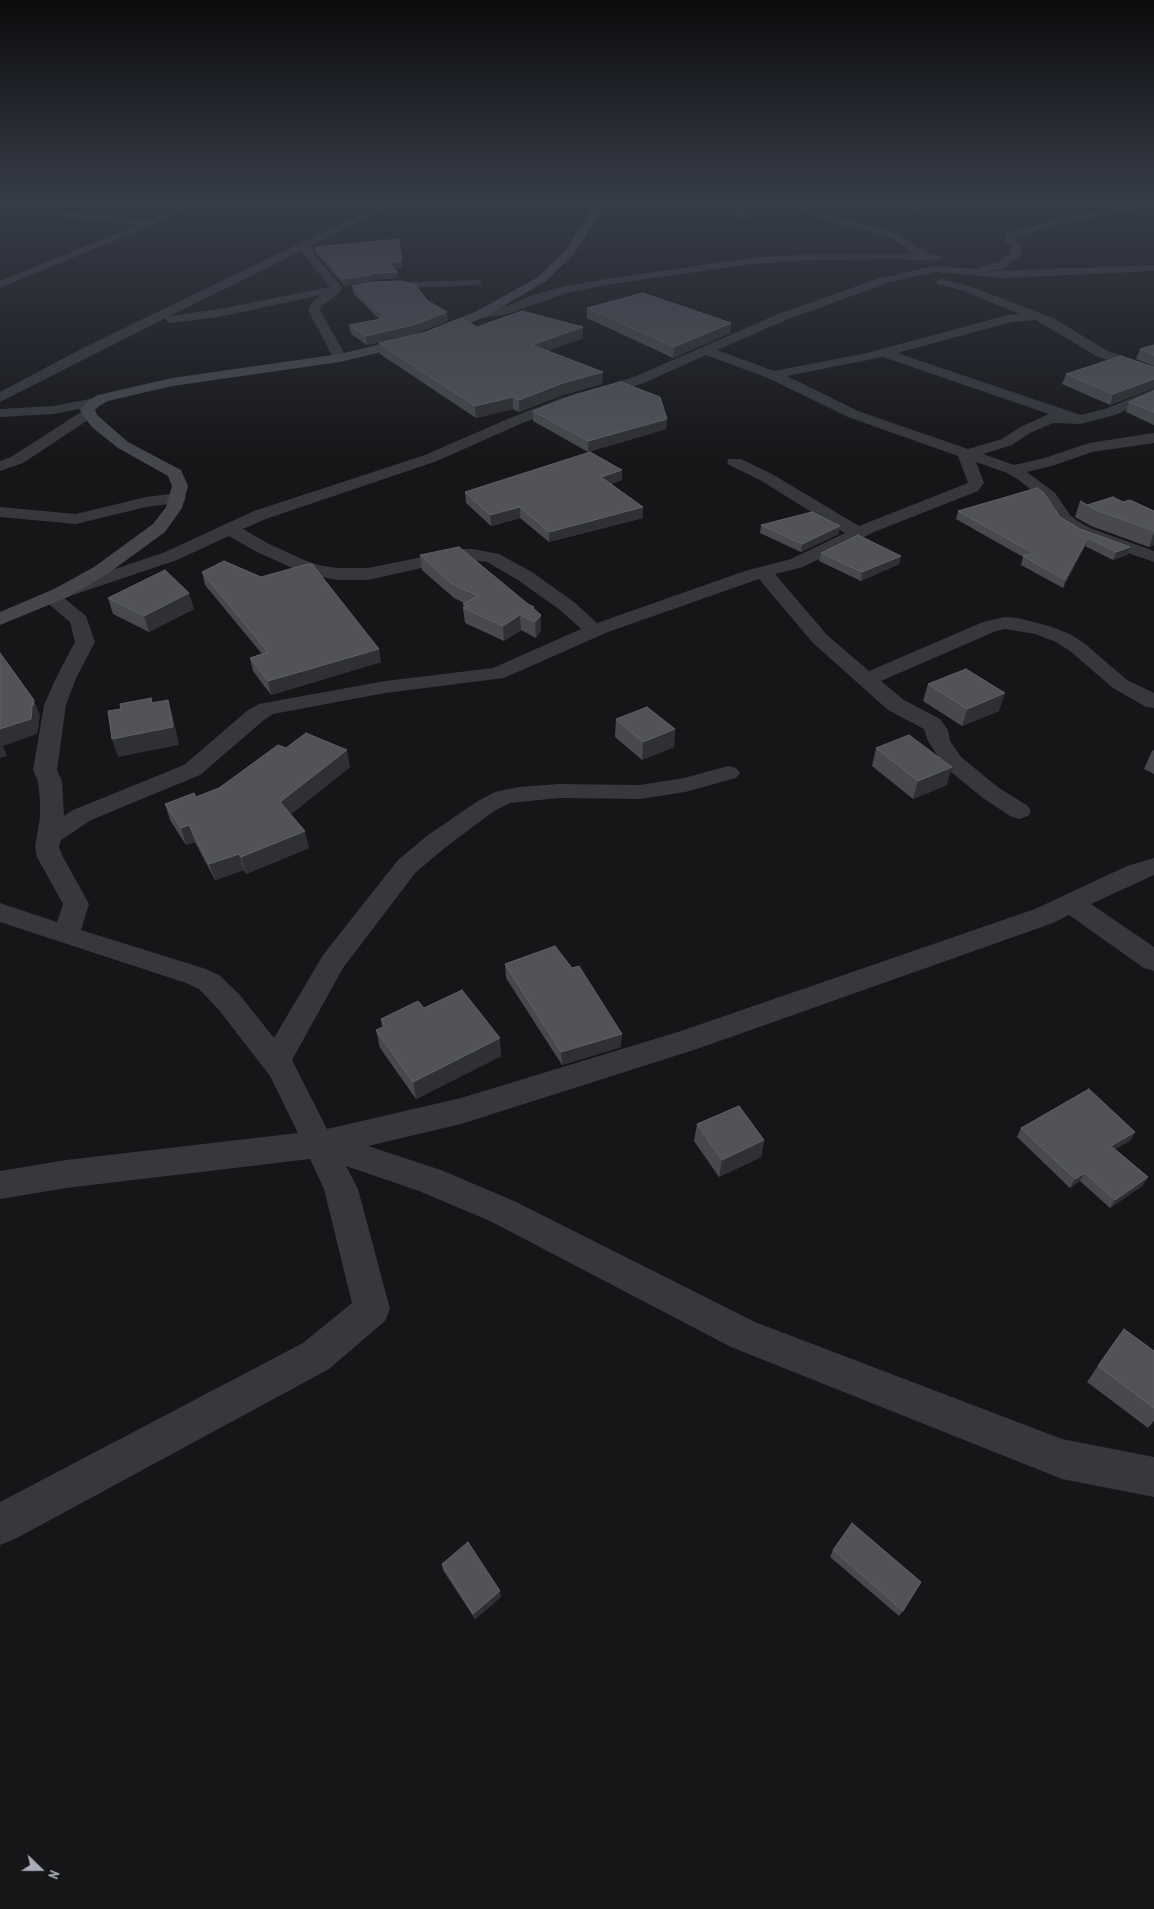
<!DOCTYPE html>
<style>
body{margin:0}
#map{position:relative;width:1154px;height:1909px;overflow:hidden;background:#161618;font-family:"PT Sans Narrow",sans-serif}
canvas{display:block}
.north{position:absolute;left:15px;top:1844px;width:50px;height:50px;-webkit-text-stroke:4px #111113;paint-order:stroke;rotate:112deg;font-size:14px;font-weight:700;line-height:20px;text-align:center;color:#a8adb8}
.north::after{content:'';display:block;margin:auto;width:18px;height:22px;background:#a8adb8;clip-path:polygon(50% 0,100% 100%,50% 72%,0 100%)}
</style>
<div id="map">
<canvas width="1154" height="1909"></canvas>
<div class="north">N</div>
</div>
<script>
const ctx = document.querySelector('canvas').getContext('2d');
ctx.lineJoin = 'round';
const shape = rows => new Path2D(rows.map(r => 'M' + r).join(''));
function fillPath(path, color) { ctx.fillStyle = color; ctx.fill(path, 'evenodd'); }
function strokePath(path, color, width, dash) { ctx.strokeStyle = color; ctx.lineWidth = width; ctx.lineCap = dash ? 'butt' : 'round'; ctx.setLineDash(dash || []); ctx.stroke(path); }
const street = shape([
 [202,199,214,199,0,288,0,281,138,225,45,215,0,216,0,210,45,209,149,220,202,199],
 [391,199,403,199,310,246,314,249,314,254,342,287,339,293,323,305,320,310,347,358,345,361,335,361,308,310,314,300,321,295,219,317,171,323,167,322,166,318,0,402,0,392,81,349,391,199],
 [301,251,330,287,219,309,170,316,301,251],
 [720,199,729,199,750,217,745,220,741,219,720,199],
 [779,199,790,199,826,213,834,204,855,199,869,199,868,201,842,208,834,216,900,234,919,248,932,254,942,256,943,258,938,261,894,259,811,260,752,264,612,284,567,293,507,314,481,318,475,314,477,311,504,307,530,296,565,286,612,278,752,258,811,254,914,254,892,238,823,219,780,201,779,199],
 [889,199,901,199,918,205,920,210,915,214,898,216,898,212,910,209,890,201,889,199],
 [1154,200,1154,206,1056,225,1015,237,1015,239,1021,246,1021,256,1010,262,1007,267,992,271,1154,265,1154,271,1003,278,935,272,887,283,786,320,717,350,774,371,867,353,1008,315,1020,314,961,290,938,284,936,282,938,280,942,279,969,286,1053,318,1106,350,1154,368,1154,377,1096,356,1036,320,1012,322,897,353,1081,415,1105,409,1154,389,1154,398,1115,415,1080,424,1053,423,1030,433,1012,445,983,454,1014,465,1045,458,1089,443,1154,433,1154,443,1092,452,1055,465,1027,472,1055,493,1070,515,1076,520,1090,528,1154,551,1154,562,1078,536,1058,523,1043,500,1019,480,1007,473,976,462,984,483,978,491,874,532,803,567,775,574,827,635,869,671,983,622,1005,617,1018,618,1049,626,1070,634,1084,643,1127,680,1154,693,1154,708,1146,707,1113,688,1070,651,1056,642,1035,634,1005,629,996,631,881,681,904,700,940,719,948,730,950,741,961,757,999,788,1028,806,1031,811,1028,816,1019,819,1010,816,983,798,945,767,928,741,924,729,888,710,813,643,759,579,608,632,504,678,385,693,273,714,264,720,200,775,91,820,61,840,59,847,63,857,89,904,81,930,206,969,219,975,239,994,274,1038,323,955,398,860,428,835,478,801,495,792,519,787,559,784,640,785,684,778,728,766,736,768,740,773,736,778,685,792,640,799,559,798,510,803,494,811,446,847,416,872,343,968,292,1060,327,1129,461,1098,681,1031,1035,909,1127,866,1154,858,1154,875,1091,904,1154,947,1154,971,1144,968,1069,915,1053,923,697,1049,461,1124,368,1146,441,1170,514,1201,755,1322,1062,1439,1154,1457,1154,1497,1062,1479,731,1347,490,1221,419,1191,346,1166,358,1189,390,1309,385,1321,329,1369,15,1539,0,1545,0,1502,303,1343,352,1303,324,1189,310,1159,66,1188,0,1199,0,1171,66,1160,298,1133,270,1076,219,1010,199,989,186,983,0,922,0,903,57,922,63,904,37,857,35,847,40,817,40,802,38,781,33,770,44,705,56,678,75,642,70,622,45,601,42,597,45,593,165,552,254,511,425,455,510,418,564,397,634,377,778,314,880,278,935,266,978,269,979,267,999,262,1002,258,1011,253,1011,247,1004,240,1007,233,1054,219,1154,200],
 [706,355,768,378,848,417,958,456,968,483,859,526,772,474,741,459,729,459,727,462,729,465,760,480,845,533,791,559,745,571,597,623,574,602,532,572,499,554,473,549,462,549,368,568,337,568,318,565,302,559,267,543,243,529,266,519,437,461,520,424,574,403,644,383,706,355],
 [883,357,1049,414,1020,427,1002,439,968,449,858,411,787,376,883,357],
 [229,536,255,551,290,567,308,574,337,580,368,580,462,559,487,562,518,580,560,610,581,629,493,668,385,681,259,704,248,710,184,765,73,810,64,816,62,781,57,770,66,705,76,678,95,642,86,616,64,598,177,560,229,536],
 [476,280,480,281,482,283,480,285,378,289,372,286,378,283,476,280],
 [95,398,100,399,102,402,100,405,53,414,0,417,0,409,53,406,95,398],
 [89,409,94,410,96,413,94,416,23,463,0,471,0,461,11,457,84,410,89,409],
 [178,493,184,494,186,498,184,502,146,507,76,524,0,517,0,507,76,514,146,497,178,493]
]);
const secondary = shape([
 [604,199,615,199,603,207,574,254,546,281,485,317,427,341,340,362,172,386,108,401,99,406,95,410,97,415,128,442,181,470,188,486,182,508,165,532,106,575,68,597,0,625,0,612,54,589,94,567,153,524,166,507,172,486,168,476,118,448,93,428,83,416,80,409,89,400,98,395,172,378,340,354,418,335,477,311,538,277,566,250,596,203,604,199]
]);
const wall = shape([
 [315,247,402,267,394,269,398,272,398,278,372,280,372,281,345,286,316,253],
 [352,286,428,301,448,321,417,333,367,345,351,334,349,325,379,319,354,294],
 [587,308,731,323,730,333,673,358,587,318],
 [477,327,583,338,548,351,603,372,602,384,563,395,519,412,513,409,476,418,380,354,379,343,426,332],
 [1154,345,1154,366,1136,359,1140,349],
 [1154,367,1154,388,1110,405,1062,384,1066,374],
 [1154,391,1154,425,1126,412,1129,402],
 [533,411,667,419,666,429,588,452,533,421],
 [622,480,611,484,643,507,643,518,549,542,520,518,491,526,466,503,465,492],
 [1080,501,1087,505,1123,502,1154,511,1154,545,1149,547,1091,526,1075,517],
 [958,511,1060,517,1080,529,1130,547,1127,555,1113,560,1085,546,1063,588,1021,565,1023,557,956,519],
 [761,525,839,534,801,552,760,533],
 [821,553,901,556,899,564,861,581,819,561],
 [420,555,534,610,541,630,536,638,521,630,504,641,465,623,463,608,464,603,454,598,422,570],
 [202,572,381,662,271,695,253,671,250,658,262,654,205,585],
 [108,598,194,609,149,632,113,614],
 [928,684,999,711,962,726,923,701],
 [616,719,675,729,674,747,642,760,615,737],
 [286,748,350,767,291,814,309,848,246,874,244,870,215,880,195,842,186,845,170,820,165,804,196,797,219,788],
 [876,748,947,785,913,799,872,766],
 [1154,750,1154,774,1144,769,1152,751],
 [505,964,621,1047,562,1065,506,978],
 [424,1008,501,1056,416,1099,380,1048,376,1030,382,1027,381,1019],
 [697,1124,764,1140,761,1157,719,1177,694,1141],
 [1021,1128,1135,1132,1130,1141,1115,1149,1148,1177,1142,1186,1110,1208,1080,1181,1070,1188,1017,1137],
 [1124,1329,1154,1351,1154,1421,1148,1428,1087,1382,1112,1345],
 [833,1550,903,1611,899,1616,830,1557],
 [442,1564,501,1597,475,1619,443,1570]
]);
const shadedWall = shape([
 [402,261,402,267,388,269,388,263],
 [398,272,398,278,372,280,372,281,345,286,344,279,367,274],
 [447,312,448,321,417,333,367,345,366,336],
 [731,323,730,333,673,358,674,347],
 [583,327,583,338,533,356,532,345],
 [603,372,602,384,563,395,519,412,519,400,563,383],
 [1154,379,1154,388,1110,405,1113,394],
 [513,397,513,409,476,418,475,406],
 [667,419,666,429,588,452,588,441],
 [622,470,622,480,601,487,601,477],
 [520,507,520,518,491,526,490,515],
 [643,507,643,518,549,542,549,532],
 [840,526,839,534,801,552,802,544],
 [1154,533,1154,545,1149,547],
 [1088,538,1085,546,1063,588,1065,580],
 [1130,547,1127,555,1113,560,1116,552],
 [901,556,899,564,861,581,862,572],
 [189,593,194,609,149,632,144,616],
 [520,615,521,630,504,641,503,626],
 [541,615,541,630,536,638,535,622],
 [379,649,381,662,271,695,268,681],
 [1005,693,999,711,962,726,967,709],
 [34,700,40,716,39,722,38,722,39,725,37,734,3,746,7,756,0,758,0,729],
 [168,700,173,717,179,745,118,757,112,739],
 [675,729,674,747,642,760,643,742],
 [347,750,350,767,285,819,280,802],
 [952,767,947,785,913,799,918,781],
 [189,825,195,842,186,845,181,828],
 [305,831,309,848,246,874,241,857],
 [239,854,244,870,215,880,209,864],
 [622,1034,621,1047,562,1065,561,1052],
 [500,1038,501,1056,416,1099,413,1082],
 [1135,1132,1130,1141,1106,1154,1111,1146],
 [764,1140,761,1157,719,1177,722,1160],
 [1085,1173,1080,1181,1070,1188,1075,1179],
 [1148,1177,1142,1186,1110,1208,1115,1200],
 [500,1591,501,1597,475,1619,473,1614]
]);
const building = shape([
 [399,239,402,261,388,263,398,272,367,274,371,275,344,279,315,247,399,239],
 [402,281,415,285,428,301,447,312,417,324,366,336,349,325,386,318,352,286,372,282,402,281],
 [643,293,731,323,674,347,587,308,643,293],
 [522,311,583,327,532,345,603,372,563,383,519,400,513,397,475,406,379,343,426,332,461,318,477,327,522,311],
 [1154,345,1154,355,1140,349,1154,345],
 [1121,356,1154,367,1154,379,1113,394,1066,374,1121,356],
 [621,382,660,397,667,419,588,441,533,411,575,395,621,382],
 [1154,391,1154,412,1129,402,1154,391],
 [590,452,622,470,601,477,643,507,549,532,520,507,490,515,465,492,590,452],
 [1037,488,1044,493,1060,517,1080,529,1130,547,1116,552,1088,538,1065,580,1023,556,1033,553,958,511,1037,488],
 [1113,497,1123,502,1130,500,1154,511,1154,531,1096,510,1080,501,1087,505,1113,497],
 [812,512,840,526,802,544,761,525,812,512],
 [858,535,901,556,862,572,821,553,858,535],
 [459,547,528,604,534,607,533,608,541,615,535,622,520,615,503,626,463,608,468,606,463,604,478,596,452,584,420,555,459,547],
 [224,561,261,577,308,564,312,564,379,649,268,681,250,658,268,652,202,572,224,561],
 [165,570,189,593,144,616,108,598,165,570],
 [0,653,34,700,33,706,31,707,32,709,31,719,0,729,0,653],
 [966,669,1005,693,967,709,928,684,966,669],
 [151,698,152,703,168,700,173,727,112,739,108,711,121,709,120,704,151,698],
 [647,707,675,729,643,742,616,719,647,707],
 [306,733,347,750,280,802,305,831,241,857,239,854,209,864,189,825,181,828,165,804,194,793,196,797,219,788,278,745,286,748,306,733],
 [909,735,952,767,918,781,876,748,909,735],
 [555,946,572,968,579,966,622,1034,561,1052,505,964,555,946],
 [462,990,500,1038,413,1082,376,1030,385,1026,381,1019,418,1001,424,1008,462,990],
 [1089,1089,1135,1132,1111,1146,1148,1177,1115,1200,1085,1173,1075,1179,1021,1128,1089,1089],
 [739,1106,764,1140,722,1160,697,1124,739,1106],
 [1124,1329,1154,1351,1154,1408,1098,1366,1124,1329],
 [852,1523,921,1582,903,1611,833,1550,852,1523],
 [468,1542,500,1591,473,1614,442,1564,468,1542]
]);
fillPath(street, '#37383d');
fillPath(secondary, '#45474d');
fillPath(wall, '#47494d');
fillPath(shadedWall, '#2f3033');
fillPath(building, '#525359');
strokePath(building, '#5f6168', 1);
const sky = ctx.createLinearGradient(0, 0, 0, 466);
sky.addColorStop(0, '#0c0c0d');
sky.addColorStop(0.43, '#363c48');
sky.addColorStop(1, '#363c4800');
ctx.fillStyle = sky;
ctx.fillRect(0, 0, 1154, 466);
</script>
